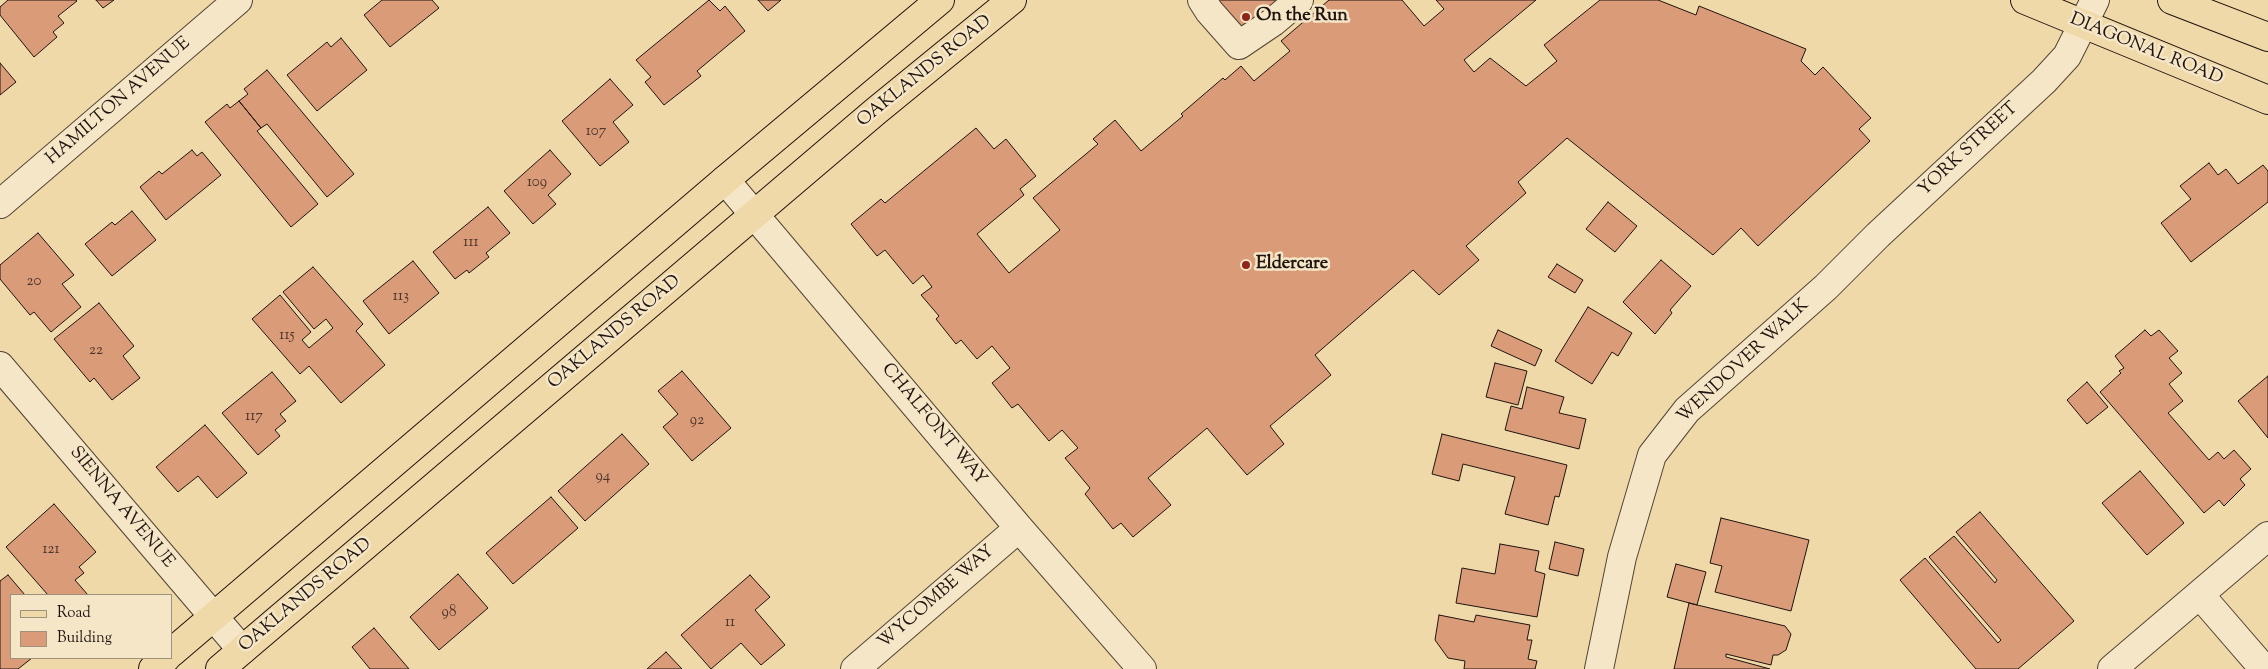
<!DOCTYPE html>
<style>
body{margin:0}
#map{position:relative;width:2268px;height:669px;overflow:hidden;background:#f0d9a9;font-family:"Sorts Mill Goudy",serif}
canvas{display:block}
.legend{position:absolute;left:10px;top:594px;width:162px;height:65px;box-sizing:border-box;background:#f5e6c7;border:1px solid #9f927d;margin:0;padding:6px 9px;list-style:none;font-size:15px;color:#1f130f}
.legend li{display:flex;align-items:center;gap:10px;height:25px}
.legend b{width:25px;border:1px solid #9f927d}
</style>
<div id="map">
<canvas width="2268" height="669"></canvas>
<ul class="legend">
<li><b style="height:6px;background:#f0d9a9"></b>Road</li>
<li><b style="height:14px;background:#da9b79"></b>Building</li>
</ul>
</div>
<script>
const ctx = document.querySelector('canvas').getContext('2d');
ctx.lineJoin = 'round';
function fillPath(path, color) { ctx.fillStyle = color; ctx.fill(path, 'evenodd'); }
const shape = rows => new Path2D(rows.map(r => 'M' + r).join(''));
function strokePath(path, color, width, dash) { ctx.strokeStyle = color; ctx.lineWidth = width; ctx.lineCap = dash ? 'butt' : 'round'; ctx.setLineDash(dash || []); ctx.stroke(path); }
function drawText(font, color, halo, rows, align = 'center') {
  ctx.font = font + ' "Sorts Mill Goudy",serif'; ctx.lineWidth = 5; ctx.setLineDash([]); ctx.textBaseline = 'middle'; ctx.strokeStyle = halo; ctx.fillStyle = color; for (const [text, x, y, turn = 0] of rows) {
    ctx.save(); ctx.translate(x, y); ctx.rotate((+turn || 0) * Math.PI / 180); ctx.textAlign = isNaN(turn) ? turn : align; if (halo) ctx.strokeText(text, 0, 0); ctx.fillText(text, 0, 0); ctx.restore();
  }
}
const building = shape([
 [8,0,76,0,77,1,58,16,64,23,53,32,57,37,34,57,0,15,0,7,8,0],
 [96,0,114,0,103,8,96,0],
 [382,0,432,0,439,8,390,47,364,15,382,0],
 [709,0,720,11,725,6,745,31,697,71,701,76,664,105,645,82,651,77,636,60,709,0],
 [758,0,781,0,768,11,758,0],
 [1215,0,1282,0,1244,33,1215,0],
 [1329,0,1402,0,1424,26,1444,9,1436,0,1536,0,1464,60,1474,72,1490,58,1526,86,1557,61,1544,45,1600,0,1658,0,1696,15,1699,6,1806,49,1801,61,1815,75,1823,67,1871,118,1859,129,1870,141,1758,246,1741,228,1713,255,1567,138,1518,182,1526,193,1466,246,1479,260,1439,295,1413,270,1315,355,1331,375,1270,426,1284,444,1247,475,1207,428,1148,478,1171,505,1133,537,1121,523,1113,529,1085,494,1090,488,1065,458,1078,448,1062,430,1049,441,1018,404,1012,408,992,383,1010,368,992,346,977,359,961,340,956,344,936,319,939,316,921,295,932,287,923,275,913,284,885,250,877,256,851,224,881,199,885,203,976,128,994,149,1006,139,1036,176,1020,189,1024,195,977,234,1009,273,1060,230,1033,198,1098,144,1093,139,1115,120,1141,151,1183,116,1181,114,1223,78,1225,80,1241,66,1254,81,1290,51,1281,41,1329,0],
 [341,38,367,70,317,111,287,75,327,42,331,47,341,38],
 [0,63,16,82,0,95,0,63],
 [267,70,354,174,327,197,267,124,261,128,239,101,248,94,244,89,267,70],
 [610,79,633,105,613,122,629,142,600,166,562,121,610,79],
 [239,101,261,128,257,131,318,204,291,227,205,122,227,104,230,108,239,101],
 [192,150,197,156,202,152,221,175,166,220,140,187,159,171,162,174,192,150],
 [550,150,571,174,548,195,556,204,533,224,504,191,550,150],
 [2209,163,2218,175,2226,169,2238,184,2263,165,2268,171,2268,202,2191,262,2161,223,2191,199,2180,186,2209,163],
 [1608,202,1637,226,1615,252,1586,229,1608,202],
 [488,207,510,233,486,253,489,257,469,273,467,270,455,279,433,252,488,207],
 [132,211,156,240,112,276,85,244,112,222,115,225,132,211],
 [38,233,74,275,62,284,81,307,51,332,34,312,30,315,0,279,0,265,38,233],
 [1661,260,1691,286,1670,310,1672,313,1655,334,1623,302,1661,260],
 [413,261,439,293,389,334,363,301,413,261],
 [1557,264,1583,280,1575,293,1548,277,1557,264],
 [313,267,363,324,356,331,385,365,341,403,309,366,300,374,252,319,280,295,311,332,302,340,309,348,333,328,326,319,314,329,283,292,313,267],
 [99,303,134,346,123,356,140,378,112,400,94,378,90,382,54,339,99,303],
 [1588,307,1632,333,1618,356,1612,352,1592,384,1555,361,1588,307],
 [1498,330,1542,350,1535,366,1491,346,1498,330],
 [2145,330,2151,336,2159,330,2178,351,2169,358,2182,373,2169,384,2183,401,2168,413,2209,460,2218,452,2224,459,2234,450,2251,469,2240,479,2245,485,2224,506,2219,500,2204,513,2100,392,2121,373,2119,371,2124,368,2115,356,2145,330],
 [1495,363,1527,371,1518,405,1486,397,1495,363],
 [682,371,731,428,692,461,663,427,678,414,658,391,682,371],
 [272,372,296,401,280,414,286,421,275,430,280,436,258,455,222,413,272,372],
 [2268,376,2268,438,2238,401,2268,376],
 [2087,382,2108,407,2087,424,2067,400,2087,382],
 [1527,387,1564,397,1559,413,1586,419,1579,449,1505,430,1511,406,1522,409,1527,387],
 [205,425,247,473,217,498,198,476,178,492,156,467,205,425],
 [622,434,649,464,585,521,558,491,622,434],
 [1442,434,1567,465,1559,497,1555,496,1548,525,1505,514,1515,477,1463,464,1459,481,1432,474,1442,434],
 [2140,471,2184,523,2147,555,2102,503,2140,471],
 [551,497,578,528,513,584,486,553,551,497],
 [54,504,96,552,79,567,84,573,75,580,88,595,48,595,6,547,54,504],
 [1980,512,2074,621,2018,669,1976,669,1900,580,1925,558,1998,643,2001,640,1929,557,1954,536,1995,583,1997,580,1956,532,1980,512],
 [1721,518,1809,540,1791,611,1715,592,1722,566,1710,563,1721,518],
 [1555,542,1584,549,1578,576,1549,569,1555,542],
 [1500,544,1539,551,1535,571,1545,574,1537,617,1456,603,1462,568,1495,574,1500,544],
 [1676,564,1706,572,1697,605,1667,597,1676,564],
 [458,574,488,608,439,650,410,617,458,574],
 [8,575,25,595,11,595,11,658,32,658,18,669,0,669,0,581,8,575],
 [750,575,770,597,755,610,785,645,761,665,741,643,711,669,681,635,750,575],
 [1689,603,1785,626,1791,634,1786,650,1778,655,1773,655,1771,665,1726,654,1726,657,1770,669,1674,669,1689,603],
 [1439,615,1474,622,1476,615,1530,625,1527,640,1532,640,1528,659,1537,661,1535,669,1464,669,1465,661,1448,658,1435,640,1439,615],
 [374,628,409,669,370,669,352,647,374,628],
 [666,652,682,669,647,669,666,652]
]);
const minor = shape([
 [1202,0,1209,11,1239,45,1273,22,1299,0],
 [725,180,1019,528,1142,669],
 [0,204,238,0],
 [0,366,242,650],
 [2200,595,2264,669],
 [855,669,1019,528],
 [1599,669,1622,557,1652,455,1687,410,1826,287,1878,235,2044,81,2067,56,2095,0],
 [2112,669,2268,536]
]);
const major = shape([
 [2025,0,2268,100],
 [2172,0,2268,37],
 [171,653,725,180,940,0],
 [153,669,166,658],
 [220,669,876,111,1012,0]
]);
const markers = [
 [1246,17,5,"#8f2418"],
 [1246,265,5,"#8f2418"]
];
const numberNames = [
 ["107",596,132],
 ["109",537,183],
 ["111",471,243],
 ["20",34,282],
 ["113",401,297],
 ["115",287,336],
 ["22",96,351],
 ["117",254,417],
 ["92",697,421],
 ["94",603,477],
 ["121",51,550],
 ["98",449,613],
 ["11",730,623]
];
const poiNames = [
 ["On the Run",1256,17],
 ["Eldercare",1256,265]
];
const streetNames = [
 ["DIAGONAL ROAD",2146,50,22],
 ["OAKLANDS ROAD",925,72,-39],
 ["HAMILTON AVENUE",119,102,-41],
 ["YORK STREET",1969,150,-43],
 ["OAKLANDS ROAD",615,333,-40],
 ["WENDOVER WALK",1744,362,-43],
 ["CHALFONT WAY",933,425,50],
 ["SIENNA AVENUE",121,508,50],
 ["OAKLANDS ROAD",306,596,-40],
 ["WYCOMBE WAY",937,598,-41]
];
fillPath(building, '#da9b79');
strokePath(building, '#1f130f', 1);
strokePath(minor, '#534436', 30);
strokePath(major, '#1f130f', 30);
strokePath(minor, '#f5e6c7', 28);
strokePath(major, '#f0d9a9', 28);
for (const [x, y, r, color] of markers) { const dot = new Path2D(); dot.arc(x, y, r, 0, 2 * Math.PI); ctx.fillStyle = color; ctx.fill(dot); strokePath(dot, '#f5e6c7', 2); }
drawText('15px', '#4e352a', null, numberNames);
drawText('bold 18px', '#1f130f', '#f5e6c7', poiNames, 'left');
drawText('18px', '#1f130f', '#f5e6c7', streetNames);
</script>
